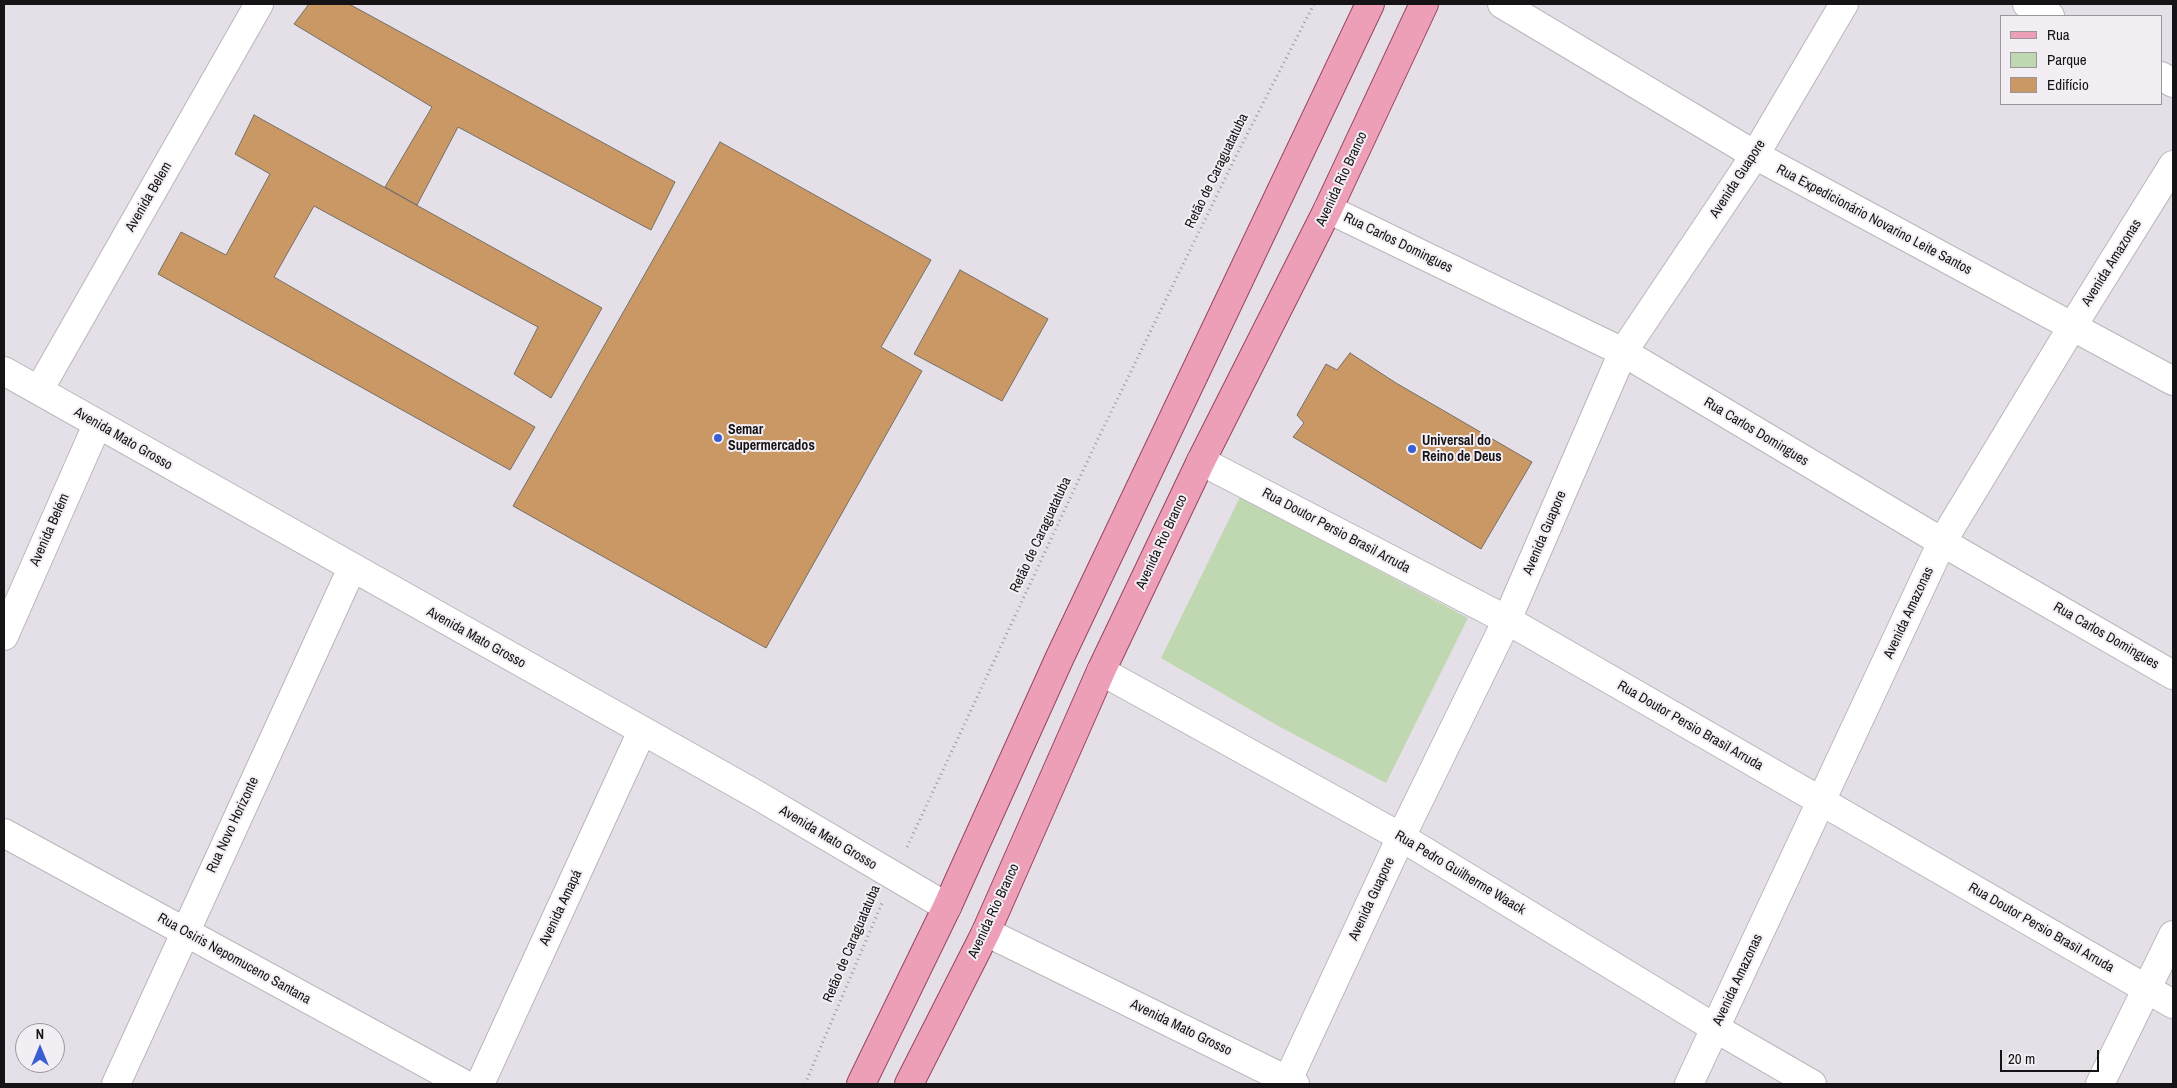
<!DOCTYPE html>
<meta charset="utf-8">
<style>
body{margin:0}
#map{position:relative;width:2177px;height:1088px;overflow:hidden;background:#e5e0e7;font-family:"Archivo Narrow",sans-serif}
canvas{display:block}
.frame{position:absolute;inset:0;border:5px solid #151315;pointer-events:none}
.legend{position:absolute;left:2000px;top:15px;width:162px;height:90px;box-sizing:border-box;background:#f3eef4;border:1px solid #9a969b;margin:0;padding:6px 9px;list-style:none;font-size:15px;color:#151315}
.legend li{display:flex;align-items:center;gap:10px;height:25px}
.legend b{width:25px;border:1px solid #9a969b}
.north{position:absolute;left:15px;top:1023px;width:50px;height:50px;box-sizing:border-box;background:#f3eef4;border:1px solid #9a969b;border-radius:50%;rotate:0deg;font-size:14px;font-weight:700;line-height:20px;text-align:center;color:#151315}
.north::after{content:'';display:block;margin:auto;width:18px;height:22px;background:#395fd0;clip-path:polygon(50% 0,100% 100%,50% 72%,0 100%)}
.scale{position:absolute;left:2000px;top:1050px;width:99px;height:22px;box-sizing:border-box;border:2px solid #151315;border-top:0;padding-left:6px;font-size:15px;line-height:18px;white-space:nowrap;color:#151315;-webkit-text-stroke:4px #f3eef4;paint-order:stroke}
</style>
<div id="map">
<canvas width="2177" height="1088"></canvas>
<div class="frame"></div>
<ul class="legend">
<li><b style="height:6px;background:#ec9fb7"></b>Rua</li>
<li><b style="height:14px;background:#c0d8b1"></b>Parque</li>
<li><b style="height:14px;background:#ca9864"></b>Edifício</li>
</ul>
<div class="north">N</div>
<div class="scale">20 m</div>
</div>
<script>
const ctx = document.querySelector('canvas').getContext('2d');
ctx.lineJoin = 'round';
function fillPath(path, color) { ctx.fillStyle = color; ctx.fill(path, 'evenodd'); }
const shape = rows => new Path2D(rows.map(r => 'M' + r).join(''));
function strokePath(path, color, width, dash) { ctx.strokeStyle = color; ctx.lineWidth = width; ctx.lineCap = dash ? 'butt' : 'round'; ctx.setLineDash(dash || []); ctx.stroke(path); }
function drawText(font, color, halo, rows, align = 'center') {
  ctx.font = font + ' "Archivo Narrow",sans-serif'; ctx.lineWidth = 4; ctx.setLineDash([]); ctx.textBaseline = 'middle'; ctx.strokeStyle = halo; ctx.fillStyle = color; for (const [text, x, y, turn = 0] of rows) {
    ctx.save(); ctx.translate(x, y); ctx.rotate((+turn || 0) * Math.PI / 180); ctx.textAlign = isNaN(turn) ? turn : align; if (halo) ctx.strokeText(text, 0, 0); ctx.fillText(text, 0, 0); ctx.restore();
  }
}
const green = shape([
 [1240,497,1468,618,1386,783,1280,727,1161,658]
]);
const building = shape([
 [309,4,349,4,675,182,651,230,458,127,417,205,385,187,432,107,294,24,309,4],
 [254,115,602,308,551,398,514,374,538,327,314,206,274,277,535,427,510,470,158,274,181,232,226,255,270,174,235,154,254,115],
 [720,142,931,260,881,347,922,371,766,648,513,506,720,142],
 [960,270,1048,319,1002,401,914,354,960,270],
 [1350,353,1396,383,1532,462,1481,549,1293,437,1304,423,1297,415,1326,364,1337,370,1350,353]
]);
const path = shape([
 [907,847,1095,445,1235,158,1314,4],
 [805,1084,882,903]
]);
const street = shape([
 [1502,4,1755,155,2173,381],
 [2027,4,2050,16],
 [2161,76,2173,83],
 [1328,209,1623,352,1942,542,2173,675],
 [4,371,757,795,947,907],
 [39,390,259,4],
 [1201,461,1507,620,2173,1004],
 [4,636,97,425],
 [1101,671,1401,837,1715,1028,1812,1084],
 [4,833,464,1084],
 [986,932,1295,1084],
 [116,1084,352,568],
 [480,1084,642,731],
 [1286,1084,1401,837,1507,620,1623,352,1755,155,1844,4],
 [1689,1084,1942,542,2072,327,2173,165],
 [2100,1084,2173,935]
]);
const primary = shape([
 [861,1084,947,907,1060,657,1370,4],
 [909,1084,986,932,1101,671,1201,461,1328,209,1424,4]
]);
const markers = [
 [718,438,5,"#395fd0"],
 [1412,449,5,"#395fd0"]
];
const streetNames = [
 ["Retão de Caraguatatuba",1217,171,-64],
 ["Avenida Rio Branco",1342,179,-65],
 ["Avenida Guapore",1738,179,-57],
 ["Avenida Belem",149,197,-60],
 ["Rua Expedicionário Novarino Leite Santos",1874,220,28],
 ["Rua Carlos Domingues",1398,243,26],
 ["Avenida Amazonas",2112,263,-58],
 ["Rua Carlos Domingues",1756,432,31],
 ["Avenida Mato Grosso",123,439,30],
 ["Avenida Belém",50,530,-66],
 ["Rua Doutor Persio Brasil Arruda",1336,531,28],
 ["Avenida Guapore",1545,533,-67],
 ["Retão de Caraguatatuba",1041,535,-65],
 ["Avenida Rio Branco",1162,542,-65],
 ["Avenida Amazonas",1909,613,-65],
 ["Rua Carlos Domingues",2106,636,30],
 ["Avenida Mato Grosso",476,638,29],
 ["Rua Doutor Persio Brasil Arruda",1690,726,30],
 ["Rua Novo Horizonte",233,825,-65],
 ["Avenida Mato Grosso",828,838,31],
 ["Rua Pedro Guilherme Waack",1460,873,31],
 ["Avenida Guapore",1372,899,-65],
 ["Avenida Amapá",561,908,-65],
 ["Avenida Rio Branco",994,911,-65],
 ["Rua Doutor Persio Brasil Arruda",2041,928,30],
 ["Retão de Caraguatatuba",852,944,-67],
 ["Rua Osiris Nepomuceno Santana",234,959,29],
 ["Avenida Amazonas",1738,980,-65],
 ["Avenida Mato Grosso",1181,1028,26]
];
const poiNames = [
 ["Semar",728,430],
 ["Supermercados",728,446],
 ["Universal do",1422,441],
 ["Reino de Deus",1422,457]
];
fillPath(green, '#c0d8b1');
fillPath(building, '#ca9864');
strokePath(building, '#736e69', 1);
strokePath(street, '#bab5bb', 30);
strokePath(primary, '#98445f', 30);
strokePath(path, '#9c989d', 3, [1, 4]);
strokePath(street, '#fff', 28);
strokePath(primary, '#ec9fb7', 28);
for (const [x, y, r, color] of markers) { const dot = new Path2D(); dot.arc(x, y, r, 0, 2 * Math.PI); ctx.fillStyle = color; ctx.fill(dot); strokePath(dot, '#f3eef4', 2); }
drawText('14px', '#151315', '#f3eef4', streetNames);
drawText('bold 14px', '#151315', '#f3eef4', poiNames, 'left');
</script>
